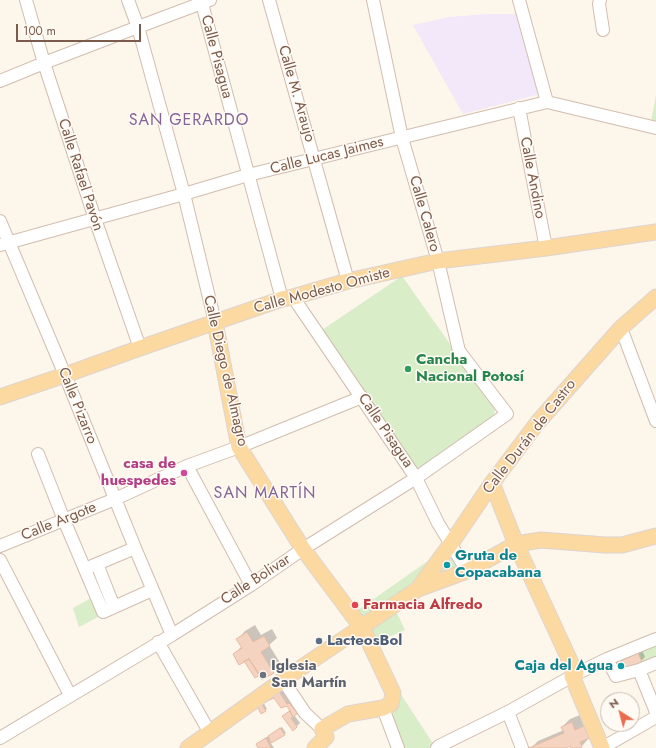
<!DOCTYPE html>
<meta charset="utf-8">
<style>
body{margin:0}
#map{position:relative;width:656px;height:748px;overflow:hidden;background:#fdf6eb;font-family:Jost,sans-serif}
canvas{display:block}
.north{position:absolute;left:600px;top:692px;width:40px;height:40px;box-sizing:border-box;background:#fffaf3;border:1px solid #cabab0;border-radius:50%;rotate:324deg;font-size:11px;font-weight:700;line-height:16px;text-align:center;color:#7b5b4c}
.north::after{content:'';display:block;margin:auto;width:14px;height:18px;background:#eb6b4d;clip-path:polygon(50% 0,100% 100%,50% 72%,0 100%)}
.scale{position:absolute;left:16px;top:24px;width:125px;height:18px;box-sizing:border-box;border:2px solid #7b5b4c;border-top:0;padding-left:5px;font-size:12px;line-height:14px;white-space:nowrap;color:#7b5b4c;-webkit-text-stroke:3px #fffaf3;paint-order:stroke}
</style>
<div id="map">
<canvas width="656" height="748"></canvas>
<div class="north">N</div>
<div class="scale">100 m</div>
</div>
<script>
const ctx = document.querySelector('canvas').getContext('2d');
ctx.lineJoin = 'round';
function fillPath(path, color) { ctx.fillStyle = color; ctx.fill(path, 'evenodd'); }
const shape = rows => new Path2D(rows.map(r => 'M' + r).join(''));
function strokePath(path, color, width, dash) { ctx.strokeStyle = color; ctx.lineWidth = width; ctx.lineCap = dash ? 'butt' : 'round'; ctx.setLineDash(dash || []); ctx.stroke(path); }
function drawText(font, color, halo, rows, align = 'center') {
  ctx.font = font + ' Jost,sans-serif'; ctx.lineWidth = 3; ctx.setLineDash([]); ctx.textBaseline = 'middle'; ctx.strokeStyle = halo; ctx.fillStyle = color; for (const [text, x, y, turn = 0] of rows) {
    ctx.save(); ctx.translate(x, y); ctx.rotate((+turn || 0) * Math.PI / 180); ctx.textAlign = isNaN(turn) ? turn : align; if (halo) ctx.strokeText(text, 0, 0); ctx.fillText(text, 0, 0); ctx.restore();
  }
}
const education = shape([
 [487,14,521,14,540,94,463,114,413,25,449,17]
]);
const green = shape([
 [656,95,656,123,651,122],
 [402,276,495,408,494,417,421,468,416,468,322,330],
 [438,554,424,573,401,592,360,619,355,612],
 [450,555,459,568,433,575],
 [93,597,100,616,79,627,73,608],
 [396,611,405,630,375,643,369,630],
 [656,643,656,658,643,663,638,653],
 [400,693,434,745,429,748,403,748,392,712]
]);
const shadow = shape([
 [255,625,261,635,272,629,277,638,269,645,281,664,273,672,263,678,245,660,234,654,242,646,238,639,245,631],
 [642,650,645,657,641,661,617,663,621,660],
 [280,685,300,709,294,715,300,723,293,730,283,716,290,710,287,705,274,696],
 [262,700,267,709,265,710,258,707],
 [580,715,583,723,591,719,596,730,589,736,589,738,582,746,577,748,572,748,571,745,563,748,531,748,538,741,564,730,562,727,570,719],
 [282,727,286,733,270,742,274,748,259,748,258,743]
]);
const building = shape([
 [247,632,253,642,264,636,270,646,261,652,274,673,262,680,249,659,239,665,233,654,242,648,236,639,247,632],
 [638,653,642,662,620,672,616,663,638,653],
 [249,659,260,675,255,678,244,661,249,659],
 [277,688,287,704,289,703,298,713,293,717,287,706,281,708,274,698,265,702,277,688],
 [260,701,266,711,261,714,258,708,250,713,260,701],
 [290,711,293,717,291,718,297,727,293,731,282,716,290,711],
 [572,722,575,730,584,726,589,738,580,742,582,747,580,748,571,748,570,746,566,748,529,748,564,733,561,727,572,722],
 [280,728,285,735,271,743,268,736,280,728],
 [266,738,271,748,258,748,256,744,266,738]
]);
const minor = shape([
 [26,0,44,63,95,219,140,348],
 [128,0,138,27,184,194,215,322],
 [201,0,282,299],
 [269,0,348,281],
 [519,0,547,102],
 [600,0,599,4,603,30],
 [0,81,44,63,138,27,210,0],
 [519,108,546,248],
 [0,221,65,375,135,548,172,635],
 [0,245,184,194,248,175,547,102,656,128],
 [293,297,416,478,438,523,467,571],
 [621,328,656,421],
 [38,454,64,520,103,612,152,590],
 [187,466,251,585],
 [0,546,115,499,187,466,239,447,362,397],
 [0,560,70,695],
 [97,564,114,607],
 [85,569,135,548],
 [158,642,210,733],
 [607,659,616,676,639,670,656,663],
 [639,670,656,712],
 [283,680,305,713,322,729],
 [383,708,398,748],
 [508,712,522,748],
 [0,738,172,635,251,585,303,549,416,478,507,414,459,351,438,261,402,138,373,0],
 [437,748,439,746,508,712,576,674,607,659,656,639],
 [602,748,656,717]
]);
const major = shape([
 [215,322,239,447,303,549,356,620,362,627,393,693,391,704,383,708,348,714,322,729,326,737,315,748],
 [0,397,65,375,140,348,282,299,293,297,348,281,438,261,546,248,656,232],
 [492,483,516,544,576,674],
 [418,589,450,545,492,483,538,422,621,328,656,297],
 [572,676,602,748],
 [188,748,283,680,418,589,467,571,516,544,541,540,605,545,622,545,656,536]
]);
const markers = [
 [408,369,4,"#2e9e5b"],
 [184,473,4,"#d1479c"],
 [447,565,4,"#0f9aa8"],
 [355,605,4,"#e0444e"],
 [319,641,4,"#5c6f8a"],
 [621,666,4,"#0f9aa8"],
 [263,675,4,"#6b7280"]
];
const streetNames = [
 ["Calle Pisagua",216,57,75],
 ["Calle M. Araujo",296,94,74],
 ["Calle Lucas Jaimes",327,156,-14],
 ["Calle Rafael Pavón",80,175,72],
 ["Calle Andino",532,178,79],
 ["Calle Calero",424,214,74],
 ["Calle Modesto Omiste",322,291,-15],
 ["Calle Diego de Almagro",225,371,77],
 ["Calle Pizarro",77,406,68],
 ["Calle Pisagua",385,431,56],
 ["Calle Durán de Castro",530,437,-52],
 ["Calle Argote",59,522,-22],
 ["Calle Bolivar",256,580,-33]
];
const leisureNames = [
 ["Cancha",416,360],
 ["Nacional Potosí",416,377]
];
const hotelNames = [
 ["casa de",176,464],
 ["huespedes",176,481]
];
const cultureNames = [
 ["Gruta de",455,556],
 ["Copacabana",455,573],
 ["Caja del Agua",613,666,"right"]
];
const healthNames = [
 ["Farmacia Alfredo",363,605]
];
const serviceNames = [
 ["LacteosBol",327,641]
];
const worshipNames = [
 ["Iglesia",271,666],
 ["San Martín",271,683]
];
const neighbourhoodNames = [
 ["SAN GERARDO",189,121],
 ["SAN MARTÍN",265,494]
];
fillPath(education, '#f3e7fa');
fillPath(green, '#d8edc8');
fillPath(shadow, '#0003');
fillPath(building, '#f4d4c1');
strokePath(building, '#e8baa1', 1);
strokePath(minor, '#d2bdaf', 14);
strokePath(major, '#ddd4d0', 17);
strokePath(minor, '#fff', 12);
strokePath(major, '#fdd9a2', 15);
for (const [x, y, r, color] of markers) { const dot = new Path2D(); dot.arc(x, y, r, 0, 2 * Math.PI); ctx.fillStyle = color; ctx.fill(dot); strokePath(dot, '#fffaf3', 1.5); }
drawText('15px', '#7b5b4c', '#fffaf3', streetNames);
drawText('bold 15px', '#27864d', '#fffaf3', leisureNames, 'left');
drawText('bold 15px', '#b23c85', '#fffaf3', hotelNames, 'right');
drawText('bold 15px', '#0d838f', '#fffaf3', cultureNames, 'left');
drawText('bold 15px', '#be3a42', '#fffaf3', healthNames, 'left');
drawText('bold 15px', '#4e5e75', '#fffaf3', serviceNames, 'left');
drawText('bold 15px', '#5b616d', '#fffaf3', worshipNames, 'left');
ctx.letterSpacing = '1px';
drawText('16px', '#846496', '#fffaf3', neighbourhoodNames);
ctx.letterSpacing = '0px';
</script>
